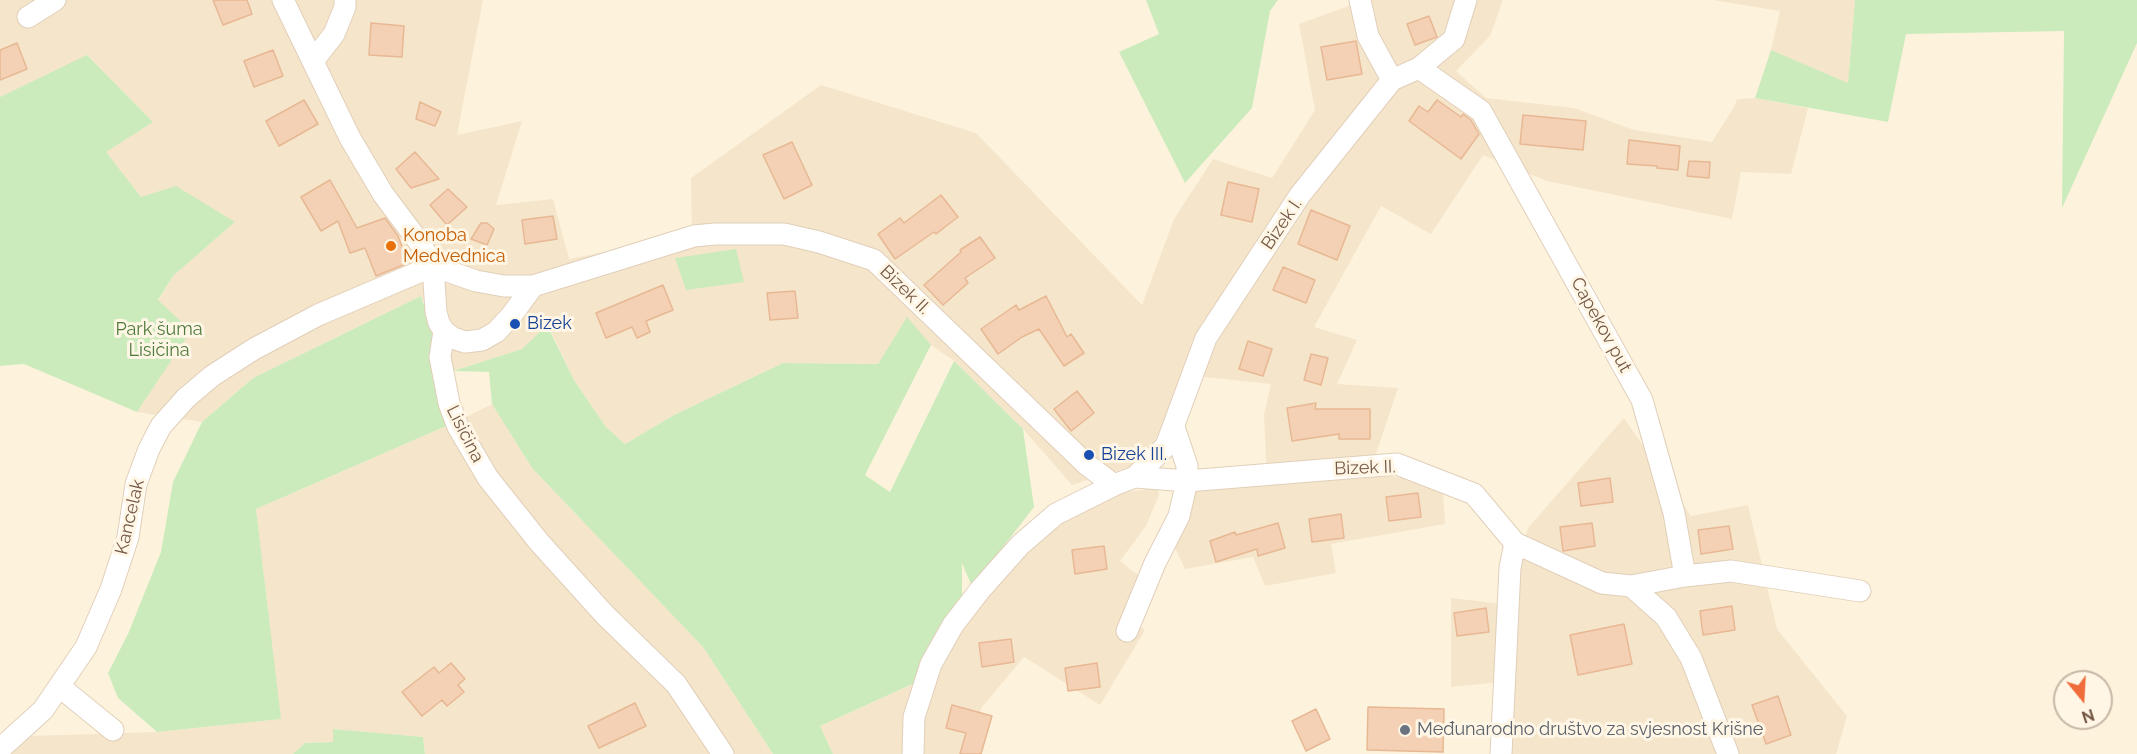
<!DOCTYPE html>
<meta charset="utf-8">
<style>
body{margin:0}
#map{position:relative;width:2137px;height:754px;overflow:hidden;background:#fdf3dd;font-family:Raleway,sans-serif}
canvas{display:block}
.north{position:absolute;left:2053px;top:670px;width:60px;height:60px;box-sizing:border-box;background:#fff6e5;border:2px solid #c7b7a5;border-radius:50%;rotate:162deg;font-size:16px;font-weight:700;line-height:24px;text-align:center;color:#745845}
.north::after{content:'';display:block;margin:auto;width:21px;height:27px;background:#ef6d3b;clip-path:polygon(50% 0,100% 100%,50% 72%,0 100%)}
</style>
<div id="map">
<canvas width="2137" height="754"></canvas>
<div class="north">N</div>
</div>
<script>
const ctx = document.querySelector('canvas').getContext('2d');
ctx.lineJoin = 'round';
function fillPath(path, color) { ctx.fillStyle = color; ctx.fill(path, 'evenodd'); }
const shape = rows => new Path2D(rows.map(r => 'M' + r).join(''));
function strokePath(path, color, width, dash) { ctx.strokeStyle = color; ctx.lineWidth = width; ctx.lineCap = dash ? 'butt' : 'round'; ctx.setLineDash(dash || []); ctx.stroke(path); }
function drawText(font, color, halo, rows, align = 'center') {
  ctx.font = font + ' Raleway,sans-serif'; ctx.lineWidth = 6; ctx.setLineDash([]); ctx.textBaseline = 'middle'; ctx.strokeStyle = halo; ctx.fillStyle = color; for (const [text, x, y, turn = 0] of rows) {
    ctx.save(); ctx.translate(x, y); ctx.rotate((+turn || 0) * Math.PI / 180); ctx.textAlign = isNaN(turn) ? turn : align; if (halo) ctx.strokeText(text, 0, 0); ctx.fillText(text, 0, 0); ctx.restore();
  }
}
const residential = shape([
 [0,0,483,0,457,135,522,121,496,205,553,199,569,259,692,234,691,178,821,85,976,133,1142,305,1174,219,1213,159,1272,178,1315,110,1299,24,1351,5,1350,0,1503,0,1490,36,1456,71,1486,98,1574,108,1634,130,1712,142,1734,107,1737,99,1755,98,1808,108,1791,174,1741,172,1732,219,1547,181,1483,155,1431,234,1381,206,1314,327,1357,340,1337,384,1398,388,1375,457,1375,473,1402,478,1443,492,1445,524,1331,544,1336,573,1265,586,1253,557,1185,569,1173,544,1191,492,1198,487,1267,483,1264,414,1271,384,1185,375,1153,445,1129,467,1072,485,1023,429,954,361,931,345,907,318,878,364,783,363,674,415,625,444,606,427,574,380,548,325,522,349,452,371,421,296,253,378,202,422,137,412,190,331,158,301,173,276,235,222,141,197,105,152,153,122,88,56,0,97],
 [1713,0,1855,0,1848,84,1771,50,1780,11],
 [492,404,532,468,703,647,773,754,425,754,423,737,333,729,333,742,305,743,293,754,9,754,29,736,157,732,280,719,256,509,460,420],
 [1624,418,1691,516,1748,505,1777,629,1847,716,1836,754,1507,754,1510,681,1451,687,1451,598,1512,605,1518,561,1528,528],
 [1148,489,1158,490,1159,495,1146,526,1120,561,1143,579,1128,616,1145,630,1100,705,1024,657,982,707,968,749,970,754,833,754,820,726,928,677,962,616,1033,543,1060,522,1113,494]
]);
const green = shape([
 [1146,0,1278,0,1270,11,1252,108,1185,183,1119,52,1159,34],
 [1855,0,2137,0,2137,43,2062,208,2064,31,1906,34,1888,122,1755,98,1771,50,1848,83],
 [87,55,153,122,106,152,141,197,176,186,235,222,173,276,158,300,191,331,137,412,24,364,0,366,0,97],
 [736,249,744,282,686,290,675,258],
 [421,296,460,420,256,509,281,719,157,732,118,698,108,673,128,634,161,552,173,482,202,422,253,378],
 [907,317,931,345,865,475,890,492,954,361,1023,429,1034,507,972,587,962,563,962,616,928,677,820,726,833,754,773,754,703,647,532,468,492,404,489,372,453,371,522,349,547,325,574,380,606,427,625,444,674,415,783,363,878,364],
 [333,729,423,737,425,754,293,754,305,743,333,742]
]);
const building = shape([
 [213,0,247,0,252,14,223,25,213,0],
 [1429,16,1437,37,1415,45,1407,24,1429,16],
 [371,23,404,26,402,57,369,55,371,23],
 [1356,41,1362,74,1327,80,1321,47,1356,41],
 [17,43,27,69,0,80,0,50,17,43],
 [273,50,283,76,254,87,244,61,273,50],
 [304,100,318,124,279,146,266,121,304,100],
 [1437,100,1461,117,1463,114,1471,120,1479,134,1461,159,1409,121,1419,106,1428,112,1437,100],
 [420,102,441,112,435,126,416,119,420,102],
 [1523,115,1586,121,1583,150,1520,144,1523,115],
 [1629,140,1680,146,1678,170,1657,168,1657,166,1627,164,1629,140],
 [792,142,812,185,784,199,763,155,792,142],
 [415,152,439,179,411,188,396,169,415,152],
 [1689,161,1710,162,1709,178,1687,176,1689,161],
 [330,180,357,228,385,218,398,236,408,263,376,276,365,248,350,253,338,221,321,231,301,197,330,180],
 [1228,182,1259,189,1252,222,1221,215,1228,182],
 [448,189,467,207,447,225,430,205,448,189],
 [941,195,958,217,936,234,934,232,895,259,878,234,900,218,904,223,941,195],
 [1311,210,1350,226,1337,260,1298,244,1311,210],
 [553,216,557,239,525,244,522,220,553,216],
 [481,223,487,223,494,229,487,245,471,239,481,223],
 [980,237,995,258,965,278,968,283,943,305,924,285,961,252,960,250,980,237],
 [1283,267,1315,280,1306,303,1273,290,1283,267],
 [663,285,673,310,646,321,650,332,637,338,632,327,606,338,596,313,663,285],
 [795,291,798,318,770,320,767,293,795,291],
 [1046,296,1067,337,1071,334,1084,353,1064,366,1039,329,1022,337,998,354,981,329,1016,305,1019,310,1046,296],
 [1248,341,1272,349,1263,376,1239,369,1248,341],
 [1311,354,1328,358,1321,385,1304,380,1311,354],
 [1077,391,1094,413,1071,431,1054,409,1077,391],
 [1316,403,1315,409,1370,409,1370,439,1339,439,1339,434,1292,441,1287,408,1316,403],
 [1610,478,1613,502,1581,506,1578,483,1610,478],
 [1418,493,1421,517,1389,521,1386,497,1418,493],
 [1341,514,1344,538,1312,542,1309,519,1341,514],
 [1278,523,1285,548,1258,556,1257,549,1216,562,1210,541,1235,532,1236,535,1278,523],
 [1592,523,1595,546,1563,551,1560,527,1592,523],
 [1729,526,1733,549,1701,554,1698,530,1729,526],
 [1104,546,1107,569,1075,574,1072,550,1104,546],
 [1732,606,1735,630,1703,635,1700,611,1732,606],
 [1486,608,1489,632,1457,636,1454,613,1486,608],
 [1624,624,1632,664,1578,675,1570,635,1624,624],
 [1011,639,1014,662,982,667,979,643,1011,639],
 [451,663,465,679,458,685,464,692,447,706,442,700,422,716,402,692,434,667,439,673,451,663],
 [1097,663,1100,687,1068,691,1065,668,1097,663],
 [1778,696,1791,735,1766,744,1752,705,1778,696],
 [635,703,646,726,599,748,588,726,635,703],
 [952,705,992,716,981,754,960,754,966,733,946,728,952,705],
 [1368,707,1444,709,1443,752,1367,750,1368,707],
 [1316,709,1330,739,1306,751,1292,721,1316,709]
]);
const minor = shape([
 [283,0,350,138,383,194,422,246,433,266,436,312,439,323,444,331,453,338,465,342,482,340,496,332,511,316,533,286],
 [1360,0,1368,36,1392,80],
 [28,17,55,0],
 [313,61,334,34,345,7,345,0],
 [1419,68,1481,111,1642,400,1674,513,1685,576,1631,586],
 [433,266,476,281,504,286,533,286,694,236,715,234,784,234,819,242,874,260,1086,464,1114,485,1135,477,1187,481,1397,464,1474,494,1515,543,1602,583,1631,586,1666,617,1691,658,1728,754],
 [444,331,440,357,449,403,458,427,488,478,539,542,605,615,676,684,723,754],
 [1135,477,1166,446,1206,338,1300,195,1392,80,1419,68,1454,39,1466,0],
 [1685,576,1731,571,1860,591],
 [1127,631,1155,563,1179,516,1187,481,1187,466,1174,427],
 [60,687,113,730],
 [0,749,43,710,86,647,111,589,128,537,136,484,149,449,161,426,186,398,212,376,254,349,318,315,433,266],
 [913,754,914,717,931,664,953,625,980,590,1020,545,1056,514,1114,485],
 [1501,754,1510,568,1515,543]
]);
const markers = [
 [391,246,6,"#e8710a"],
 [515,324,6,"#1a4fb4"],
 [1089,455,6,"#1a4fb4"],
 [1405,730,6,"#6b7280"]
];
const streetNames = [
 ["Bizek I.",1282,224,-56],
 ["Bizek II.",905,290,44],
 ["Capekov put",1601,325,61],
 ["Lisičina",465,434,63],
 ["Bizek II.",1365,468,-2],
 ["Kancelak",130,517,-77]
];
const foodNames = [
 ["Konoba",403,236],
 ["Medvednica",403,257]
];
const transitNames = [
 ["Bizek",527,324],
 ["Bizek III.",1101,455]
];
const parkNames = [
 ["Park šuma",159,330],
 ["Lisičina",159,351]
];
const worshipNames = [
 ["Međunarodno društvo za svjesnost Krišne",1417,730]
];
fillPath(residential, '#f5e5cb');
fillPath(green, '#ccebbc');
fillPath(building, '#f4d1b4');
strokePath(building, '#e7b893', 1.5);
strokePath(minor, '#e1cfb9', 23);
strokePath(minor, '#fff', 21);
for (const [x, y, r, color] of markers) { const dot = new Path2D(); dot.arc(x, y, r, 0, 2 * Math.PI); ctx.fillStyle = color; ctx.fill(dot); strokePath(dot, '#fff6e5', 2); }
drawText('18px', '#745845', '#fff6e5', streetNames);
drawText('18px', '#c56008', '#fff6e5', foodNames, 'left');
drawText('18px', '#164399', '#fff6e5', transitNames, 'left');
drawText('18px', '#4c7a3c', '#fff6e5', parkNames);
drawText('18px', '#5b616d', '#fff6e5', worshipNames, 'left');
</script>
